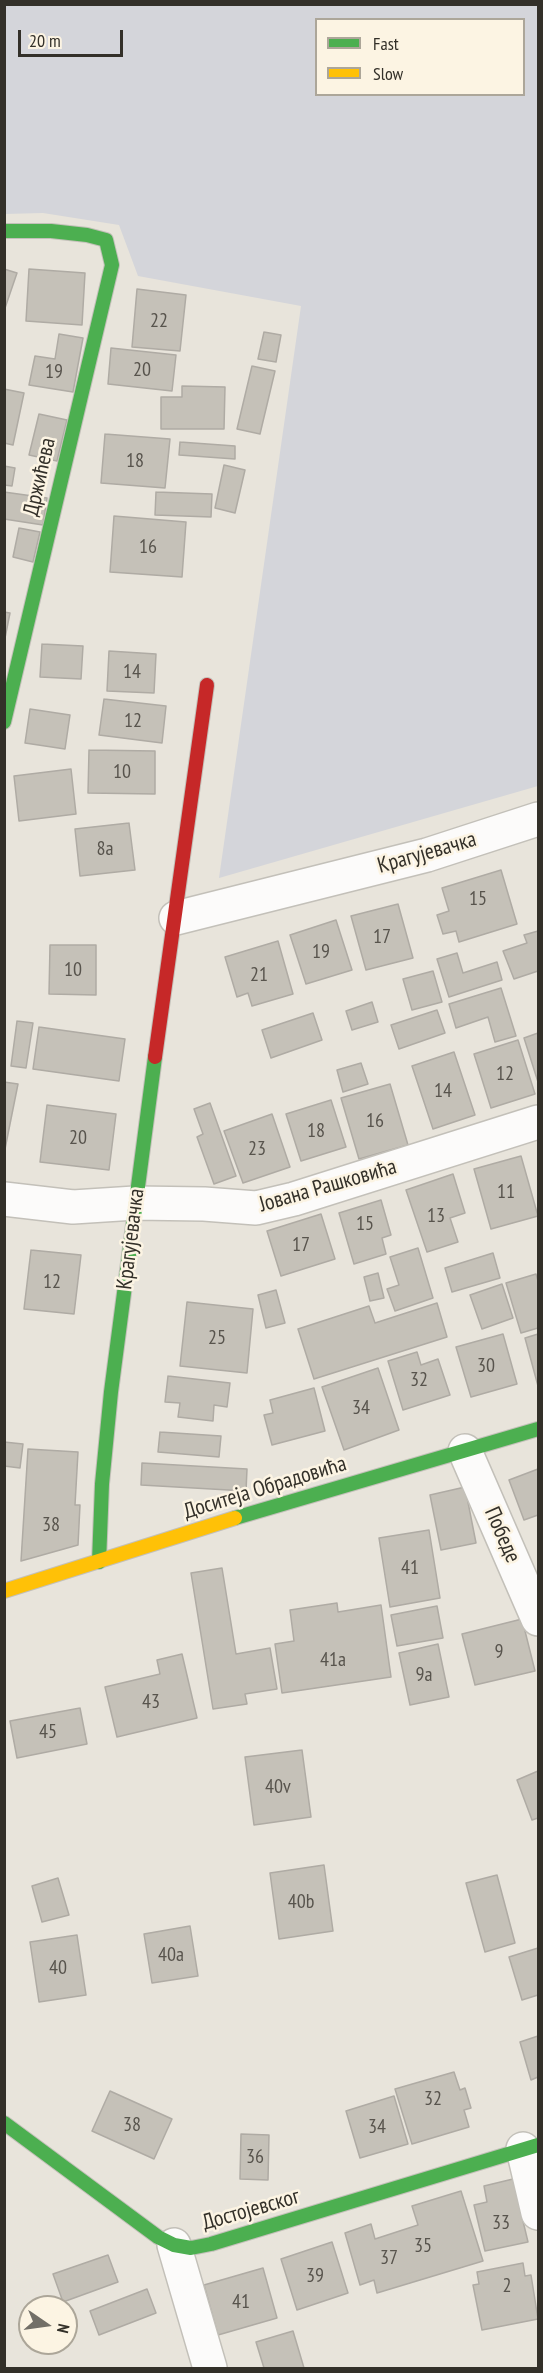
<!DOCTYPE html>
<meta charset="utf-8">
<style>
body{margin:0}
#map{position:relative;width:543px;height:2373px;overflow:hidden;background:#e8e4db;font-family:"PT Sans Narrow",sans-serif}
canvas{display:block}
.frame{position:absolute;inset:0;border:6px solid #333029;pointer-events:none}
.legend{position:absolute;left:315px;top:18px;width:210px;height:78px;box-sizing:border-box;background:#fcf4e3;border:2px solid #aca699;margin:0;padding:8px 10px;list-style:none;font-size:18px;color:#333029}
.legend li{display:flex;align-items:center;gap:12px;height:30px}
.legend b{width:30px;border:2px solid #aca699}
.north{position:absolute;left:18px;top:2295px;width:60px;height:60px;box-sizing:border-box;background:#fcf4e3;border:2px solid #aca699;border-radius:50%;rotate:103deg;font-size:16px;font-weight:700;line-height:24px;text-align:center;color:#333029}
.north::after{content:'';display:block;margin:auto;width:21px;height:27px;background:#726f67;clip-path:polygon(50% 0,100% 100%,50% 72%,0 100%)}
.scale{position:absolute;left:18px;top:30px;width:105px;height:27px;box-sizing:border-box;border:3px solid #333029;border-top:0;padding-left:8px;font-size:18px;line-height:21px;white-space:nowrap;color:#333029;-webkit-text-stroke:4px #fcf4e3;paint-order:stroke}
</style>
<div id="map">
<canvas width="543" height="2373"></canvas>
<div class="frame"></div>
<ul class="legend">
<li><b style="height:8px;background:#4caf50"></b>Fast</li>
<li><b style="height:8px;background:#ffc107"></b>Slow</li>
</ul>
<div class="north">N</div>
<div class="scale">20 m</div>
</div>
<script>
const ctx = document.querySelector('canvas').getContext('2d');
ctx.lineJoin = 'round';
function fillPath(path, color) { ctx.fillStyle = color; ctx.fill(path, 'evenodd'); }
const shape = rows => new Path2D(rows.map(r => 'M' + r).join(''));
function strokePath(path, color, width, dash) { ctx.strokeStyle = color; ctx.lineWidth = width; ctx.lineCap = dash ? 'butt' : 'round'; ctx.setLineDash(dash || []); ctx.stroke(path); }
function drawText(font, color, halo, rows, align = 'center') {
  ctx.font = font + ' "PT Sans Narrow",sans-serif'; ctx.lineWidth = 5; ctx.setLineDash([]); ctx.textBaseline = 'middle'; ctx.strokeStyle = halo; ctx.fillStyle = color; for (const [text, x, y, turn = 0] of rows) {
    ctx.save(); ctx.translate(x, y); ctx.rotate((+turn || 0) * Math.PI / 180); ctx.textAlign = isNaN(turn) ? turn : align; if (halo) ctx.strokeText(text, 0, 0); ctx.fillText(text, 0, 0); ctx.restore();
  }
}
const green = shape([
 [4,5,538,5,538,786,219,878,301,306,138,276,119,225,43,213,5,214],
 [316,20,524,20,524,94,316,94]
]);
const building = shape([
 [4,269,17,273,4,311,4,269],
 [29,269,85,273,82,325,26,321,29,269],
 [137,289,186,295,180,351,132,347,137,289],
 [264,332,281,335,276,362,258,359,264,332],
 [59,334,83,338,73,392,29,385,35,356,55,359,59,334],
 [111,348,176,355,172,391,108,384,111,348],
 [252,366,275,371,260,434,237,429,252,366],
 [182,386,225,387,224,429,161,429,161,397,182,397,182,386],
 [4,389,24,393,13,445,4,443,4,389],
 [39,414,67,420,57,461,29,455,39,414],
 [105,434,170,439,165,488,101,483,105,434],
 [180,442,235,446,235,459,179,455,180,442],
 [224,465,245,470,235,513,215,508,224,465],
 [4,466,15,468,12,486,4,485,4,466],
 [4,492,47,498,43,525,4,519,4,492],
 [156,492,212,494,211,517,155,515,156,492],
 [114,516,186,522,182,577,110,572,114,516],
 [19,528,40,532,33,562,13,557,19,528],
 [4,612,10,613,4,643,4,612],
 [42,644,83,646,81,679,40,677,42,644],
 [109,651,156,654,154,693,107,691,109,651],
 [104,699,166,706,162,743,99,735,104,699],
 [30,709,70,715,65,749,25,743,30,709],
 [89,750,155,751,155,794,88,793,89,750],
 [71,769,76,814,19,821,14,776,71,769],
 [129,823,135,870,80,876,75,829,129,823],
 [501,870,517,924,459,942,456,931,443,934,437,915,449,911,442,888,501,870],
 [398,904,413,958,366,970,351,916,398,904],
 [336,920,352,970,306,984,290,935,336,920],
 [538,931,538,971,514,979,503,951,527,943,524,935,538,931],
 [278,941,293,994,252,1006,248,993,237,997,225,957,278,941],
 [50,945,96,945,96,995,49,994,50,945],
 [457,953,463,973,497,962,502,980,449,997,437,959,457,953],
 [433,971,442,1002,412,1010,403,979,433,971],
 [501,988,516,1036,495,1042,488,1017,456,1028,449,1004,501,988],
 [372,1002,378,1022,352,1030,346,1011,372,1002],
 [437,1010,445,1033,399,1049,391,1025,437,1010],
 [313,1013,322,1040,271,1058,262,1030,313,1013],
 [17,1021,33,1023,26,1068,11,1066,17,1021],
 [39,1027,125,1039,119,1081,33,1069,39,1027],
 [538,1033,538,1082,524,1038,538,1033],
 [518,1040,535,1094,491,1108,474,1054,518,1040],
 [454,1052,475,1115,433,1129,412,1066,454,1052],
 [361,1063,368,1084,343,1092,337,1070,361,1063],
 [4,1082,18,1084,4,1154,4,1082],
 [390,1084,408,1145,359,1159,341,1098,390,1084],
 [331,1100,346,1147,301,1161,286,1114,331,1100],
 [210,1103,236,1176,214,1184,197,1137,203,1134,194,1109,210,1103],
 [47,1105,116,1114,109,1170,40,1162,47,1105],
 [272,1114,290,1167,243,1183,224,1131,272,1114],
 [521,1156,538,1216,491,1229,474,1169,521,1156],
 [453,1174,465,1213,450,1218,458,1242,427,1252,406,1190,453,1174],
 [381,1200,391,1235,382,1238,386,1254,354,1264,339,1213,381,1200],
 [321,1214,335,1259,281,1276,267,1231,321,1214],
 [418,1248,433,1298,395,1311,387,1289,399,1285,390,1257,418,1248],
 [31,1250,81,1255,74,1314,24,1309,31,1250],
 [493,1253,500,1278,452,1292,445,1268,493,1253],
 [378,1273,384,1298,370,1301,364,1277,378,1273],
 [536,1274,538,1281,538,1328,521,1333,506,1283,536,1274],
 [502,1284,513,1318,482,1329,470,1295,502,1284],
 [276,1290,285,1323,266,1328,258,1295,276,1290],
 [187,1302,253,1309,247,1373,180,1366,187,1302],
 [437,1303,447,1337,314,1379,298,1329,369,1306,375,1323,437,1303],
 [503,1334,517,1384,471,1397,456,1347,503,1334],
 [538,1334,538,1386,525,1338,538,1334],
 [417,1352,421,1365,438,1359,450,1395,403,1410,388,1361,417,1352],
 [378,1368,399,1430,344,1450,322,1387,378,1368],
 [168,1376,230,1383,227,1407,214,1405,213,1421,178,1417,180,1403,165,1402,168,1376],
 [314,1388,325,1431,272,1445,264,1415,273,1413,270,1400,314,1388],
 [160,1432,221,1436,219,1457,158,1452,160,1432],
 [4,1442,23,1444,20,1468,4,1466,4,1442],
 [28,1449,78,1452,75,1505,80,1505,78,1545,21,1561,28,1449],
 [142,1463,247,1469,246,1491,141,1485,142,1463],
 [538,1469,538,1515,524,1520,509,1480,538,1469],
 [465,1487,476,1543,441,1550,430,1495,465,1487],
 [429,1530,440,1598,390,1607,379,1538,429,1530],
 [222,1568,236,1654,270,1648,277,1689,245,1694,247,1704,213,1709,191,1573,222,1568],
 [337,1603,338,1612,381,1605,391,1677,282,1693,275,1644,294,1641,290,1610,337,1603],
 [437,1606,443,1638,397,1646,391,1615,437,1606],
 [522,1619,535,1671,475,1685,462,1634,522,1619],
 [438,1644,449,1697,410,1705,399,1653,438,1644],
 [182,1654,197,1718,117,1737,105,1687,160,1674,157,1660,182,1654],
 [80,1708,87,1744,17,1758,10,1721,80,1708],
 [302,1750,311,1817,254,1825,245,1757,302,1750],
 [538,1771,538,1818,532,1820,517,1780,538,1771],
 [324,1865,333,1931,279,1939,270,1873,324,1865],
 [497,1875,515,1943,485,1952,466,1883,497,1875],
 [58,1878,69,1915,42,1922,32,1886,58,1878],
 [190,1926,198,1976,152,1983,144,1934,190,1926],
 [77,1935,86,1995,39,2002,30,1942,77,1935],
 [538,1948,538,1995,522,2000,509,1957,538,1948],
 [538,2036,538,2077,531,2080,520,2042,538,2036],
 [454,2072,460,2090,465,2088,471,2108,464,2110,469,2127,412,2144,395,2089,454,2072],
 [110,2091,172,2119,154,2159,92,2131,110,2091],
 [394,2096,408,2144,360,2158,346,2111,394,2096],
 [241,2134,269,2135,268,2180,240,2179,241,2134],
 [513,2179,528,2242,485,2251,474,2205,487,2202,484,2186,513,2179],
 [461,2191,483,2261,377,2293,374,2280,360,2285,345,2233,371,2224,375,2239,418,2225,412,2206,461,2191],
 [332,2242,348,2293,297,2310,281,2259,332,2242],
 [108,2255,118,2282,63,2302,53,2274,108,2255],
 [523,2263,525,2276,531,2275,538,2319,482,2330,473,2285,479,2284,477,2272,523,2263],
 [263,2268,277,2318,218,2335,204,2285,263,2268],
 [147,2289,156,2313,99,2335,90,2311,147,2289],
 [293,2331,304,2368,264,2368,256,2342,293,2331]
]);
const street = shape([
 [176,918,427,855,538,819],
 [4,1199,73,1207,135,1203,204,1204,256,1208,294,1199,538,1122],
 [465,1451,538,1619],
 [523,2149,538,2213],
 [174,2245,210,2368]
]);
const fast = shape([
 [4,231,51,231,87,235,106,240,112,265,4,722],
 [235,1518,538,1429],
 [99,1562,102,1484,111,1392,155,1057],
 [4,2123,158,2237,174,2245,191,2248,211,2244,538,2145]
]);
const slow = shape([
 [4,1591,235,1518]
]);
const jam = shape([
 [155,1057,207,685]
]);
const numberNames = [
 ["22",159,321],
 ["20",142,370],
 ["19",54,372],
 ["18",135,461],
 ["16",148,547],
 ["14",132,672],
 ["12",133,721],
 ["10",122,772],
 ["8a",105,849],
 ["15",478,899],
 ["17",382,937],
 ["19",321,952],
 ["10",73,970],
 ["21",259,975],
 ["12",505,1074],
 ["14",443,1091],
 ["16",375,1121],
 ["18",316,1131],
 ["20",78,1138],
 ["23",257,1149],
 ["11",506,1192],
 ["13",436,1216],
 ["15",365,1224],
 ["17",301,1245],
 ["12",52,1282],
 ["25",217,1338],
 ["30",486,1366],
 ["32",419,1380],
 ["34",361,1408],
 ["38",51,1525],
 ["41",410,1568],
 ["9",499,1652],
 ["41a",333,1660],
 ["9a",424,1675],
 ["43",151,1702],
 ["45",48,1732],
 ["40v",278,1787],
 ["40b",301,1902],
 ["40a",171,1955],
 ["40",58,1968],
 ["32",433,2099],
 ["38",132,2125],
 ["34",377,2127],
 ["36",255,2157],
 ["33",501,2223],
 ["35",423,2246],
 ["37",389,2258],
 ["39",315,2276],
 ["2",507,2286],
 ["41",241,2302]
];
const streetNames = [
 ["Држићева",40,477,-77],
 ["Крагујевачка",427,853,-16],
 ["Јована Рашковића",328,1186,-16],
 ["Крагујевачка",131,1239,-83],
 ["Доситеја Обрадовића",265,1488,-17],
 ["Победе",502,1535,66],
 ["Достојевског",251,2210,-16]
];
fillPath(green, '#d4d5da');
fillPath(building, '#c5c1b8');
strokePath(building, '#afaba4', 1.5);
strokePath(street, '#c3c0b9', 36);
strokePath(fast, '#c3c0b9', 16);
strokePath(slow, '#c3c0b9', 16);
strokePath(jam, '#c3c0b9', 16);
strokePath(street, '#fcfbfa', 33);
strokePath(fast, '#4caf50', 14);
strokePath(slow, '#ffc107', 14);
strokePath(jam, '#c62828', 14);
drawText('20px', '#58544d', null, numberNames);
drawText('22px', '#333029', '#fcf4e3', streetNames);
</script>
